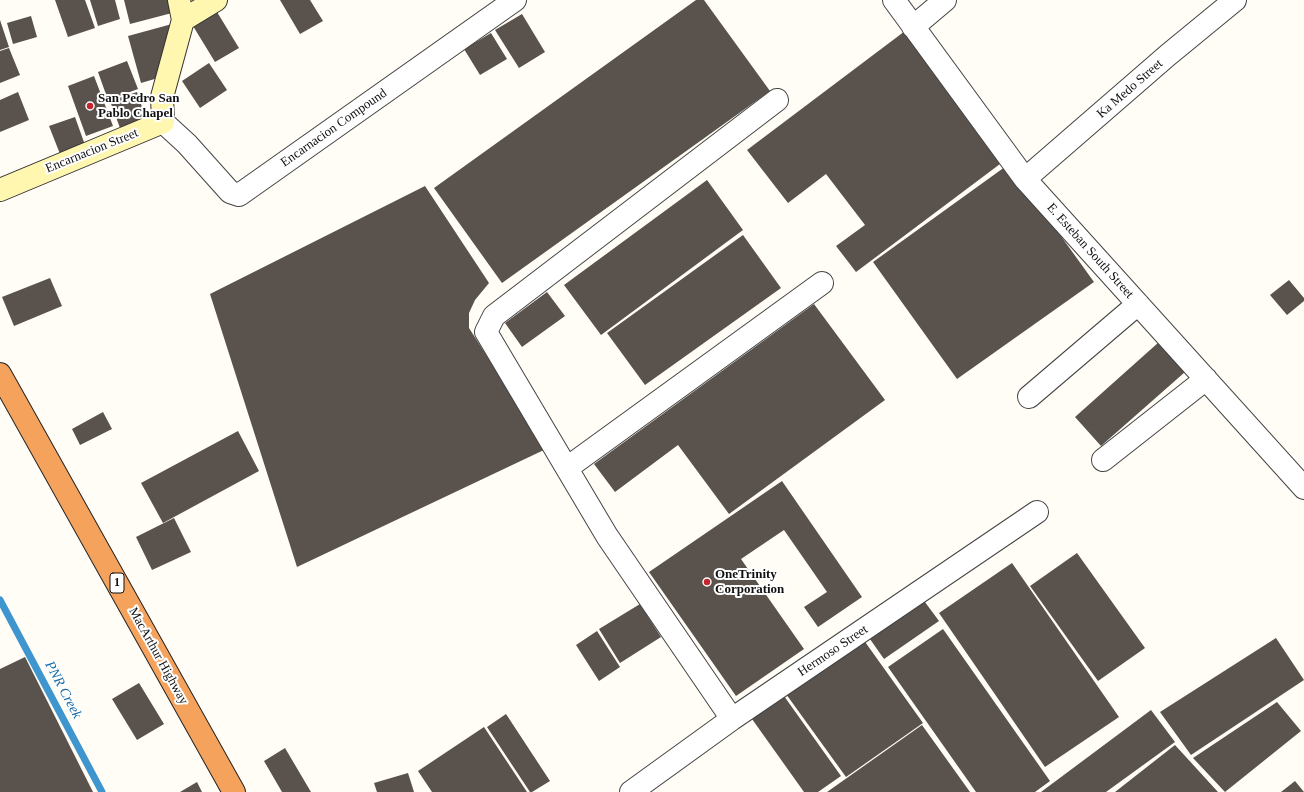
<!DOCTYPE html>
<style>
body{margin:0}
canvas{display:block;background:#fffdf5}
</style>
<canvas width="1304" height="792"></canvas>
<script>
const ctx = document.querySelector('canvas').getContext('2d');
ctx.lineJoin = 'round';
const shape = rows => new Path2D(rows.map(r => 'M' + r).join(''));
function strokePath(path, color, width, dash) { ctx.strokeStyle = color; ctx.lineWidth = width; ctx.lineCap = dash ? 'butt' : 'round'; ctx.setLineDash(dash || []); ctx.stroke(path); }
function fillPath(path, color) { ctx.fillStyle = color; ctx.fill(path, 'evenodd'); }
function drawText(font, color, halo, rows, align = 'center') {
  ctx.font = font + ' "Times New Roman",serif'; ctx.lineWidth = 4; ctx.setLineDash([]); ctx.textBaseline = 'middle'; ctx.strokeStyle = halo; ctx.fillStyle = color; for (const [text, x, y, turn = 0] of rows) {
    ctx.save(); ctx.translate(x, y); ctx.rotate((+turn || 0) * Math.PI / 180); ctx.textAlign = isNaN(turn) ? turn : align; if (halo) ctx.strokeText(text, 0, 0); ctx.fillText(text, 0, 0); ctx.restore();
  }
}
const stream = shape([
 [0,600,102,792]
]);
const building = shape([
 [55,0,85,0,95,28,68,37],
 [90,0,115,0,120,19,98,26],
 [124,0,168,0,172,13,130,24],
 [280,0,310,0,323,21,300,34],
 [696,0,704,0,770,91,502,283,434,188],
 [217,12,239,48,215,62,193,26],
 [522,14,545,52,519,68,495,30],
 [31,16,37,37,13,44,7,23],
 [0,20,9,47,0,50],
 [172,24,158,78,141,83,128,36],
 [905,31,1004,161,856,272,836,246,865,225,826,174,788,203,747,150],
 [491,33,507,59,480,75,464,49],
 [9,48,20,75,0,83,0,51],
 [127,61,138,89,108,100,98,72],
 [209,63,227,90,200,108,182,81],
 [94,76,113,126,86,136,68,86],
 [18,92,29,120,0,132,0,100],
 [137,92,146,119,120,128,110,101],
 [75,117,85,145,60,154,49,126],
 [1009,164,1094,282,957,379,873,262],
 [707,180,743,230,601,335,564,285],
 [425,186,489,283,475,300,469,313,469,328,546,449,297,567,210,294],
 [743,235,781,288,645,385,607,333],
 [50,278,62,306,14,326,2,297],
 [1289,280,1304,298,1304,301,1287,315,1270,295],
 [547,292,565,316,522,347,505,323],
 [814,304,885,400,729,514,678,445,615,492,594,464],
 [1159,342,1185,372,1101,446,1075,417],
 [103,412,112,429,80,445,72,429],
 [238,431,259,471,163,523,141,483],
 [782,481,862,597,818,627,804,607,827,592,784,530,741,559,804,649,736,696,649,572],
 [174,518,191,552,152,570,136,537],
 [1077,553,1145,648,1098,681,1030,586],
 [1012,563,1119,717,1045,767,939,613],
 [919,594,939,621,884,659,865,632],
 [640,604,661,637,620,663,599,629],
 [943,629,1050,781,1035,792,976,792,888,667],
 [597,631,620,667,599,681,576,645],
 [1276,638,1304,680,1191,755,1160,712],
 [863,639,923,723,846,777,786,694],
 [25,657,93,792,0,792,0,669],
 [139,683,164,724,137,740,112,699],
 [784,696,841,776,818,792,804,792,752,719],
 [1277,702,1301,731,1225,792,1193,758],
 [1151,710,1175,742,1106,792,1041,792],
 [506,714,550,781,532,792,530,792,487,727],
 [922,725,970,792,827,792],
 [484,727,527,792,432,792,418,771],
 [1175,745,1218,792,1115,792],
 [285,748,311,792,282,792,264,761],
 [408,773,414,792,377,792,374,783],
 [1295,781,1304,792,1281,792],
 [197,782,202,792,180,792]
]);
const street = shape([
 [894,0,1025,179,1304,488],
 [913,27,945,0],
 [163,122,187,144,230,192,239,195,515,0],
 [1025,179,1168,55,1235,0],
 [1029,397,1138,304],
 [1103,460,1206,379],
 [567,468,822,283],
 [732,719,607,536,486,332,494,316,777,100],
 [631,792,732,719,1037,512]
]);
const secondary = shape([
 [179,0,183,20],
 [0,190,163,122,162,97,183,20,216,0]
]);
const highway = shape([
 [0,374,234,792]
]);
const markers = [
 [90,106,4,"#c4262e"],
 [707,582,4,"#c4262e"]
];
const shields = [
 [117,583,14]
];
const shieldNames = [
 ["1",117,583]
];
const streetNames = [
 ["Ka Medo Street",1130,89,-41],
 ["Encarnacion Compound",334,128,-35],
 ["Encarnacion Street",92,151,-22],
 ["E. Esteban South Street",1090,251,48],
 ["Hermoso Street",833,651,-34],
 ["MacArthur Highway",158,656,61]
];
const poiNames = [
 ["San Pedro San",98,99],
 ["Pablo Chapel",98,114],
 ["OneTrinity",715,575],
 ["Corporation",715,590]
];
const waterNames = [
 ["PNR Creek",63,690,62]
];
strokePath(stream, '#3f96cf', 7);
fillPath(building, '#5a524d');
strokePath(street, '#444', 24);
strokePath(secondary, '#333', 24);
strokePath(highway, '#222', 24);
strokePath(street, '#fff', 22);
strokePath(secondary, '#fff6b0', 22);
strokePath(highway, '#f5a25d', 22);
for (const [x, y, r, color] of markers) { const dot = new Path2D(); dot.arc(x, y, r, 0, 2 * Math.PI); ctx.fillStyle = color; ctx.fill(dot); strokePath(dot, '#fff', 1.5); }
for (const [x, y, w] of shields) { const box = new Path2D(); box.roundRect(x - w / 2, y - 10, w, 20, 3); ctx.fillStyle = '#fff'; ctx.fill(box); strokePath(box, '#111', 1); }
drawText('bold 12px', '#111', null, shieldNames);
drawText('13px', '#111', '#fff', streetNames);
drawText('bold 13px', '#111', '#fff', poiNames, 'left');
drawText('italic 14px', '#1768a6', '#fff', waterNames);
</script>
